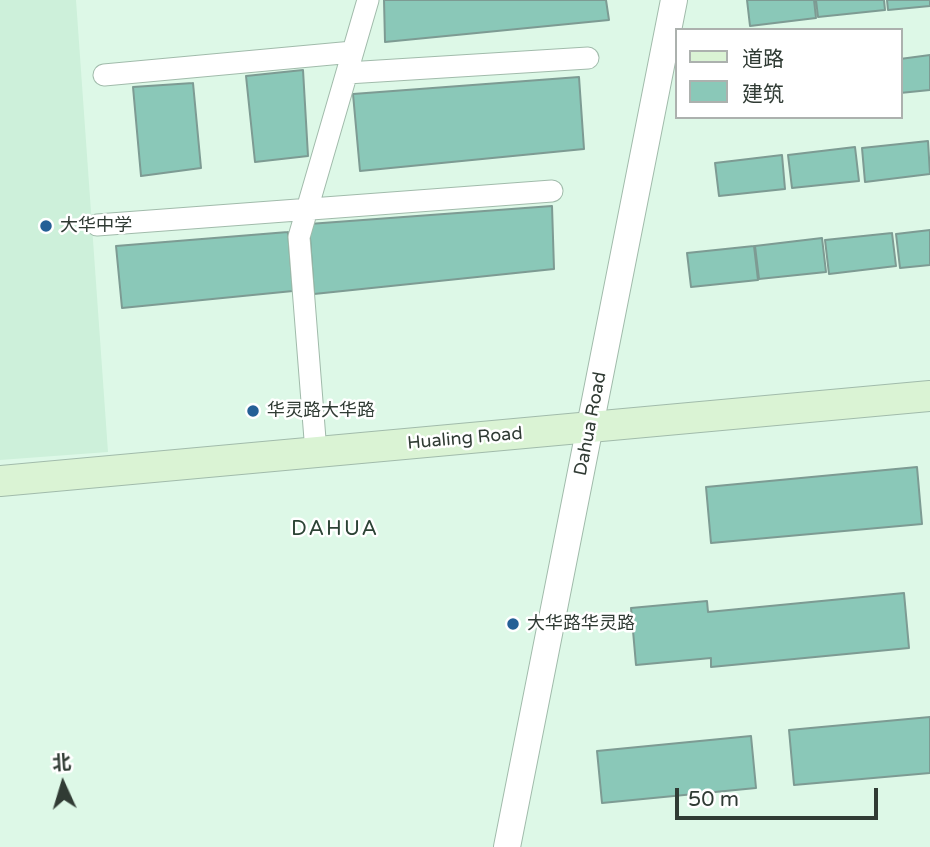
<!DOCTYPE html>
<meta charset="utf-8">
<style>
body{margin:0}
#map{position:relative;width:930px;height:847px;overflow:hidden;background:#ddf8e7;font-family:"Varela Round","Noto Sans SC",sans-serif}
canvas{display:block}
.legend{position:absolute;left:675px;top:28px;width:228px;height:91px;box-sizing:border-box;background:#fff;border:2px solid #acb1ae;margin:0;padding:9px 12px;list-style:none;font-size:21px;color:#303b34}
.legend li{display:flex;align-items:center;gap:14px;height:35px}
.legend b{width:35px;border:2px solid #acb1ae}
.north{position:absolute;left:28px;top:749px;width:70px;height:70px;-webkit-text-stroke:5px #fff;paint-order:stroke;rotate:356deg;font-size:19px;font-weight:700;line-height:28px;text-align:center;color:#303b34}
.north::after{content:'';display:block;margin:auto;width:24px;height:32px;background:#303b34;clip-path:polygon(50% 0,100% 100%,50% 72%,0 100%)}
.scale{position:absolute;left:675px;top:788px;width:203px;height:32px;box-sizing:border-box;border:4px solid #303b34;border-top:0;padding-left:9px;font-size:21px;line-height:24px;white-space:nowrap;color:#303b34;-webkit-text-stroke:5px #fff;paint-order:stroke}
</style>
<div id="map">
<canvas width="930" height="847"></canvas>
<ul class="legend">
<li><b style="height:9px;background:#daf3d4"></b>道路</li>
<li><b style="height:19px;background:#8ac8b8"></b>建筑</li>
</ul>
<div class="north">北</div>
<div class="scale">50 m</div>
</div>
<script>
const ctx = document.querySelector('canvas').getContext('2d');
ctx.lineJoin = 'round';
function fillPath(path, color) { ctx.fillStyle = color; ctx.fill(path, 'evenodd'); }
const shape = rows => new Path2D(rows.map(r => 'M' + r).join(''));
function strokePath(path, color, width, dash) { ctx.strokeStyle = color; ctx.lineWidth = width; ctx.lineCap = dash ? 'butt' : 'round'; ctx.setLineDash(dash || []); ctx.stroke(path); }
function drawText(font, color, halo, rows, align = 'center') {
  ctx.font = font + ' "Varela Round","Noto Sans SC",sans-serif'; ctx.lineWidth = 5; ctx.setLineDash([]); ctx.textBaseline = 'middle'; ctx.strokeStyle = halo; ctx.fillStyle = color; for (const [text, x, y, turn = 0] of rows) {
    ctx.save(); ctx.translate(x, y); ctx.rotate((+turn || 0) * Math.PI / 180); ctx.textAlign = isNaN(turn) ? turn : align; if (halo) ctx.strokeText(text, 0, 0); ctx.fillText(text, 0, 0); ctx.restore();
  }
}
const built = shape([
 [0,0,76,0,108,452,0,460]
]);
const building = shape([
 [384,0,606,0,609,20,385,42,384,0],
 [747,0,814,0,816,18,750,26,747,0],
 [816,0,884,0,885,10,818,17,816,0],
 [887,0,930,0,930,6,888,10,887,0],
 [930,55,930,90,900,93,900,59,930,55],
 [303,70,308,156,255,162,246,76,303,70],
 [579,77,584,149,360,171,353,94,579,77],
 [193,83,201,168,141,176,133,87,193,83],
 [928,141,930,174,865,182,862,148,928,141],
 [855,147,859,181,792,188,788,155,855,147],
 [782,155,785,189,719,196,715,163,782,155],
 [552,206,554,269,314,294,309,224,552,206],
 [930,230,930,265,900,268,896,234,930,230],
 [288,232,293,291,122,308,116,246,288,232],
 [892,233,896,266,829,274,825,240,892,233],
 [822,238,826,272,759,279,755,246,822,238],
 [754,246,758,280,691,287,687,253,754,246],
 [917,467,922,524,711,543,706,487,917,467],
 [904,593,909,648,711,667,711,658,636,665,631,608,707,601,708,612,904,593],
 [930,717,930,773,794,785,789,730,930,717],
 [751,736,756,788,602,803,597,751,751,736]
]);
const minor = shape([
 [347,73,588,58],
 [104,75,353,52],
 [97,225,552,191],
 [316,452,299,237,368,0]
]);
const tertiary = shape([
 [507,847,674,0]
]);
const secondary = shape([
 [0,481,930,396]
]);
const markers = [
 [46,226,7,"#245f96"],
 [253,411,7,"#245f96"],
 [513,624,7,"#245f96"]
];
const poiNames = [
 ["大华中学",60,226],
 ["华灵路大华路",267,411],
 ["大华路华灵路",527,624]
];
const streetNames = [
 ["Dahua Road",591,424,-79],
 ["Hualing Road",465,439,-5]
];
const quarterNames = [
 ["DAHUA",335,529]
];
fillPath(built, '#cdf0da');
fillPath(building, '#8ac8b8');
strokePath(building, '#7d9b93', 2);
strokePath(minor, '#a1bbab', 23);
strokePath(tertiary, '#a1bbab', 28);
strokePath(secondary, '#a1bbab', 32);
strokePath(minor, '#fff', 21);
strokePath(tertiary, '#fff', 26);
strokePath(secondary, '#daf3d4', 30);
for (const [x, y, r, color] of markers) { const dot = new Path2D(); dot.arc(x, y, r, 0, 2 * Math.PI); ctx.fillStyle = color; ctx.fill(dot); strokePath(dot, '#fff', 2.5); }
drawText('18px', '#303b34', '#fff', poiNames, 'left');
drawText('18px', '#303b34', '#fff', streetNames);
ctx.letterSpacing = '2px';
drawText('21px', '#2c4335', '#fff', quarterNames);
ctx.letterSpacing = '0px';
</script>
